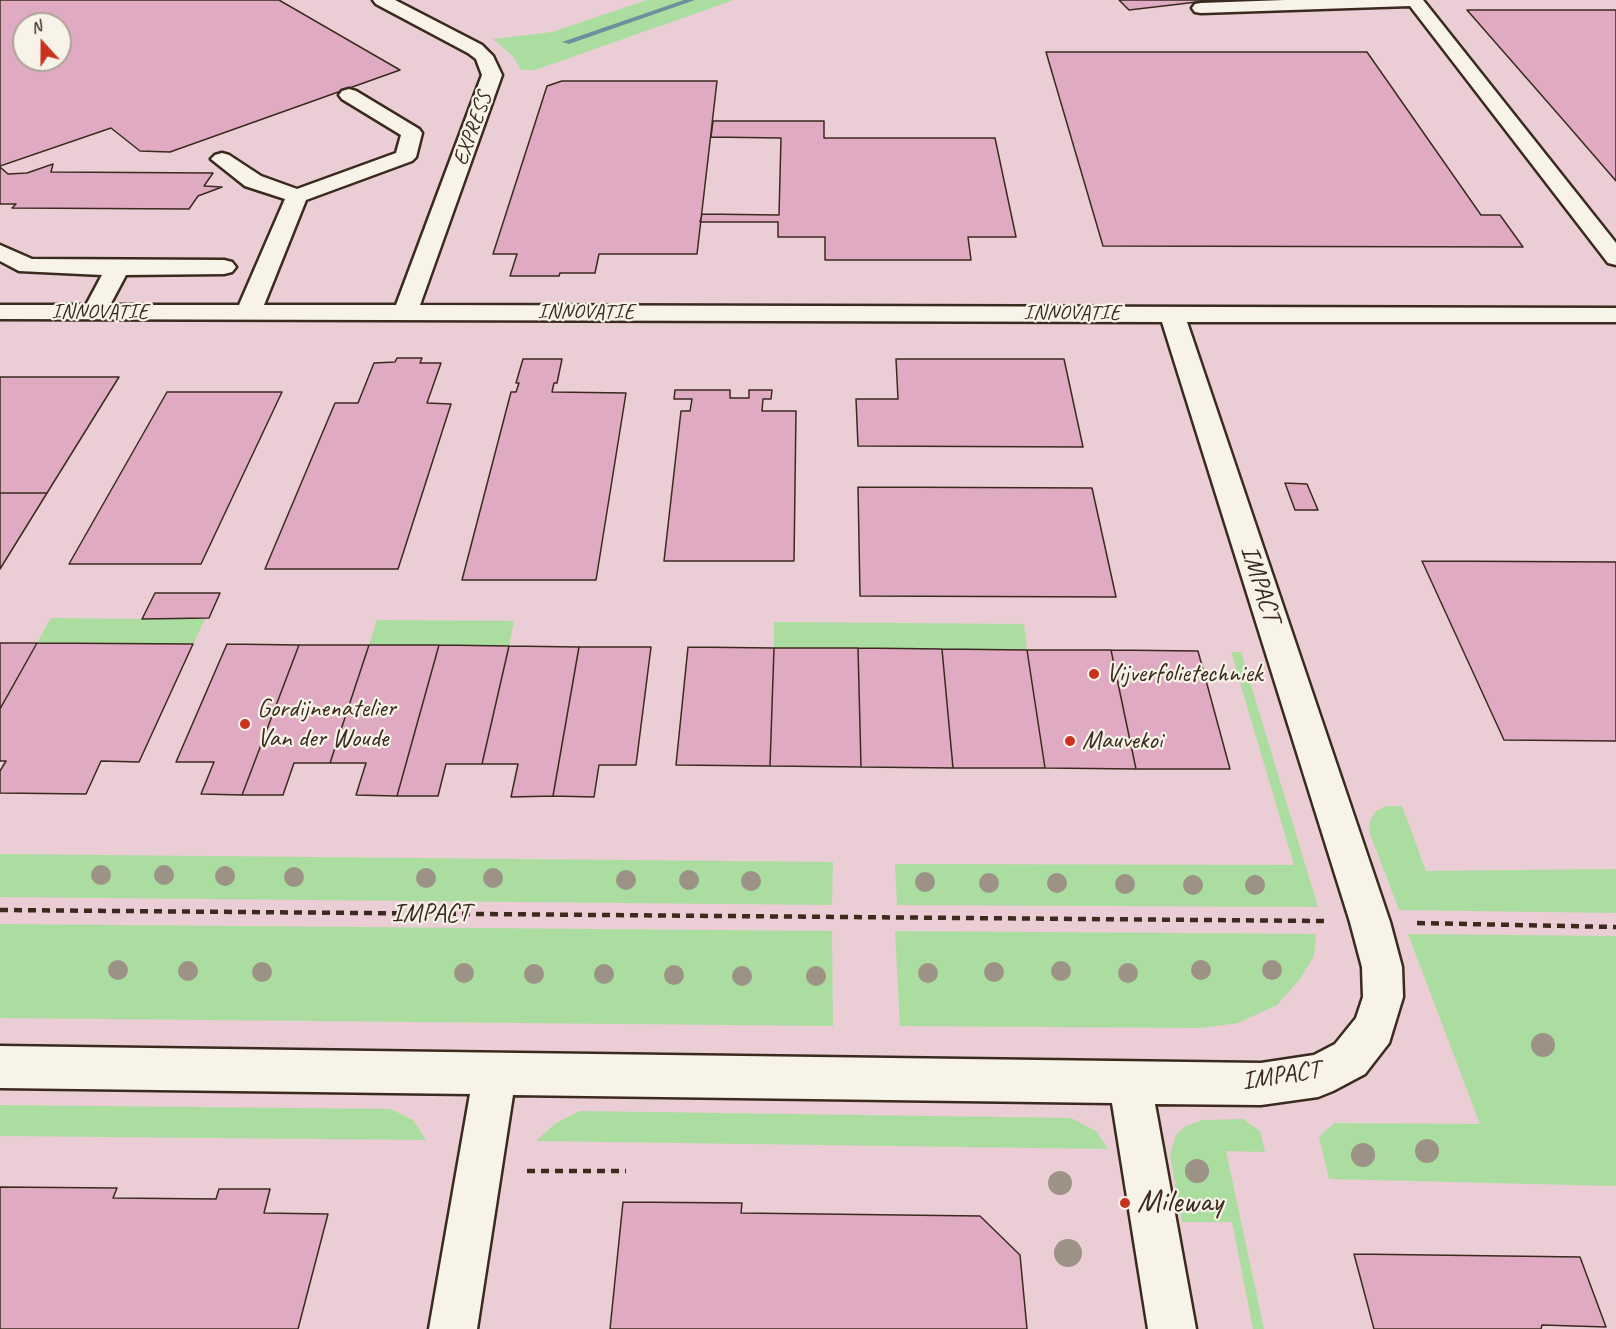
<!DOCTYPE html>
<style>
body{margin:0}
#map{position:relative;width:1616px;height:1329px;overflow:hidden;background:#f0dddd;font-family:Caveat,sans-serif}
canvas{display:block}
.north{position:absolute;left:12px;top:12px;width:60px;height:60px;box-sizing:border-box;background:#f7f3e8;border:2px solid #aca397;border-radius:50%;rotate:339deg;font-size:16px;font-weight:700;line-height:24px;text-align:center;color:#3b2a1e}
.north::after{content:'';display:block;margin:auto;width:21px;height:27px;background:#c8321e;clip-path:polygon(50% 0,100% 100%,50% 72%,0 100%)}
</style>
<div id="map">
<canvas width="1616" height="1329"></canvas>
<div class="north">N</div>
</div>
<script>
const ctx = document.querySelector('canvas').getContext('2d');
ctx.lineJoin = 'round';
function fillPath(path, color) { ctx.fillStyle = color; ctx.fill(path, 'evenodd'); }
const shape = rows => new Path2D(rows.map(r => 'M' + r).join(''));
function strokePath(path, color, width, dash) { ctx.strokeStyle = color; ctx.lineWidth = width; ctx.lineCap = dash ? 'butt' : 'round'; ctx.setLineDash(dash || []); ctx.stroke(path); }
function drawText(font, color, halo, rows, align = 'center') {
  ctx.font = font + ' Caveat,sans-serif'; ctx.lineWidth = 4.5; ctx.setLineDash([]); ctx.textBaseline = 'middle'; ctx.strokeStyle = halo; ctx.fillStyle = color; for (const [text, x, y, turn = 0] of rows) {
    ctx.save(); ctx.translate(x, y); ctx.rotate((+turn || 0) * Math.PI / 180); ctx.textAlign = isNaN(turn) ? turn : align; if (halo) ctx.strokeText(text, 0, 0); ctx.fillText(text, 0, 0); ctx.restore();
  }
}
const built = shape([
 [0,0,1616,0,1616,1329,0,1329],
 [24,24,60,24,60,60,24,60]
]);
const green = shape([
 [647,0,734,0,535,70,521,70,513,56,493,39,552,32],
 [51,618,142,619,205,619,193,644,37,643],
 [377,620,514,621,509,646,369,645],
 [774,622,1024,624,1027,650,774,648],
 [1231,652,1241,652,1318,907,897,905,895,864,1294,865],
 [1387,806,1402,806,1426,871,1616,869,1616,913,1399,910,1369,831,1370,821,1376,811],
 [0,854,833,862,832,905,0,897],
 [0,924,832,931,833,1026,0,1018],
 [895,931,1316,934,1314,956,1300,979,1277,1005,1238,1023,1201,1028,900,1026],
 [1408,934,1616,936,1616,1186,1329,1179,1319,1137,1334,1123,1480,1124],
 [0,1105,391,1109,413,1120,426,1140,0,1136],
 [580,1111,1071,1118,1096,1131,1108,1149,536,1141,556,1123],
 [1243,1119,1260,1131,1265,1152,1226,1151,1264,1329,1253,1329,1232,1222,1182,1222,1170,1154,1176,1135,1186,1126,1203,1120]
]);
const stream = shape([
 [684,0,695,0,569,44,562,42,684,0]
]);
const building = shape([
 [0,0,279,0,400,70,170,152,140,151,111,128,0,166,0,0],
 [24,24,60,24,60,60,24,60,24,24],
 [1119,0,1214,0,1129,10,1119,0],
 [1467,10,1616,10,1616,181,1565,122,1467,10],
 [1046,52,1367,52,1481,215,1500,215,1523,247,1103,246,1046,52],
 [562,81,717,81,697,254,599,254,595,273,560,273,559,276,510,276,517,254,493,254,547,86,562,81],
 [713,121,824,121,824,138,995,138,1016,237,968,237,971,260,825,260,825,237,778,237,778,222,700,222,702,214,779,215,781,138,711,137,713,121],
 [53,164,51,172,213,173,204,186,222,187,198,196,189,209,12,208,16,204,0,204,0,167,8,174,27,173,53,164],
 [397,358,422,358,420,363,441,363,427,403,451,404,398,569,265,569,335,403,358,403,374,363,395,362,397,358],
 [523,359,562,359,557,383,554,383,552,392,626,393,596,580,462,580,511,392,516,392,519,383,516,383,523,359],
 [896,359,1064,359,1083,447,858,446,856,399,898,399,896,359],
 [0,377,119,377,47,493,0,493,0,377],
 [675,390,730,390,730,398,749,398,749,390,772,390,771,399,763,399,762,411,796,411,794,561,664,561,681,411,690,411,692,399,674,399,675,390],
 [167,392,282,392,201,564,69,564,167,392],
 [1285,483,1307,484,1318,510,1295,510,1285,483],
 [858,487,1092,488,1116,597,860,596,858,487],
 [0,493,47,493,0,569,0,493],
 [1422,561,1616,562,1616,741,1504,740,1422,561],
 [155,593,220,593,209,618,142,619,155,593],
 [0,643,37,643,0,709,0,643],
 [37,643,193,644,139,762,101,761,86,794,0,793,0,771,6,761,0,761,0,709,37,643],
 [227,644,299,645,242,795,201,794,214,762,176,762,227,644],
 [299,645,369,645,330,763,294,763,283,795,242,795,299,645],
 [369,645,439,645,397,796,356,795,366,763,330,763,369,645],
 [439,645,509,646,482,764,446,764,438,796,397,796,439,645],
 [509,646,579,647,553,796,511,797,518,764,482,764,509,646],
 [579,647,651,647,636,765,599,765,594,797,553,796,579,647],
 [688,647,774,648,770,766,676,765,688,647],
 [774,648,858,648,861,767,770,766,774,648],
 [858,648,942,649,953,768,861,767,858,648],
 [942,649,1027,650,1045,768,953,768,942,649],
 [1027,650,1111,650,1136,769,1045,768,1027,650],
 [1111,650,1198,651,1230,769,1136,769,1111,650],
 [0,1187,117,1188,113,1198,216,1199,219,1189,270,1189,264,1213,328,1214,298,1329,0,1329,0,1187],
 [623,1202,742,1203,741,1213,980,1216,1020,1255,1027,1329,610,1329,623,1202],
 [1354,1254,1580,1257,1606,1327,1542,1325,1541,1329,1374,1329,1354,1254]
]);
const path = shape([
 [0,910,1325,921],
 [1417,923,1616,927],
 [527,1171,626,1171]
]);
const minor = shape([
 [373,0,395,0,482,45,493,56,502,75,420,305,1616,308,1616,322,1187,322,1390,922,1402,967,1403,997,1389,1043,1365,1074,1333,1091,1318,1097,1261,1105,1155,1104,1196,1329,1148,1329,1112,1103,513,1095,477,1329,429,1329,470,1094,0,1088,0,1046,1261,1063,1314,1055,1335,1044,1356,1018,1363,997,1362,967,1350,922,1162,322,0,319,0,305,86,305,102,275,19,271,0,261,0,245,32,259,224,260,232,262,236,267,232,272,224,274,126,275,110,305,239,305,285,199,245,186,211,159,215,155,222,153,229,155,261,176,297,189,396,153,401,135,342,99,339,95,342,91,349,89,356,91,419,129,422,133,416,157,412,161,306,200,264,305,396,305,482,75,476,59,468,53,376,4,373,0],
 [1285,0,1423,0,1616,243,1616,265,1608,263,1410,6,1201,13,1195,12,1192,8,1195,4,1201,3,1285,0]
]);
const trees = [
 [101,875,10],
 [164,875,10],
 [225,876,10],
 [294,877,10],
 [426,878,10],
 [493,878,10],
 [626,880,10],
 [689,880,10],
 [751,881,10],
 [925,882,10],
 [989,883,10],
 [1057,883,10],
 [1125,884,10],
 [1193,885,10],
 [1255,885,10],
 [118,970,10],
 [1201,970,10],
 [1272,970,10],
 [188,971,10],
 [1061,971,10],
 [262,972,10],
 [994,972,10],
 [464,973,10],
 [928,973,10],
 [1128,973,10],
 [534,974,10],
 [604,974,10],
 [674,975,10],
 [742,976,10],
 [816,976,10],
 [1543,1045,12],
 [1427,1151,12],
 [1363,1155,12],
 [1197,1171,12],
 [1060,1183,12],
 [1068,1253,14]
];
const markers = [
 [1094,674,6,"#c8321e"],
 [245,724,6,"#c8321e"],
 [1070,741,6,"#c8321e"],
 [1125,1203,6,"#c8321e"]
];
const farStreetnames = [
 ["EXPRESS",473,129,-70],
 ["INNOVATIE",100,312],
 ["INNOVATIE",586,312],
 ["INNOVATIE",1072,313]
];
const streetNames = [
 ["IMPACT",1260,584,72],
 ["IMPACT",431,914],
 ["IMPACT",1281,1076,-9]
];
const poiNames = [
 ["Vijverfolietechniek",1106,674],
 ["Gordijnenatelier",257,709],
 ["Van der Woude",257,739],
 ["Mauvekoi",1082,741]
];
const nearPoinames = [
 ["Mileway",1137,1203]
];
fillPath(built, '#ebced5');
fillPath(green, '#aadd9f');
fillPath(stream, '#6f8f9e');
fillPath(building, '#e0abc2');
strokePath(building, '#3b2a1e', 1.5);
strokePath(minor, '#3b2a1e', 5);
strokePath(path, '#3b2a1e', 4.5, [8, 6]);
fillPath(minor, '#f7f3e8');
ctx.fillStyle = '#9c9386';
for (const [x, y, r] of trees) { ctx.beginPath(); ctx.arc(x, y, r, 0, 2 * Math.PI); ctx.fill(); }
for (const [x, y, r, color] of markers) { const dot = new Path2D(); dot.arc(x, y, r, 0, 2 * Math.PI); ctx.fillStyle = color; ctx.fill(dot); strokePath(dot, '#f7f3e8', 2); }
drawText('22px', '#3b2a1e', '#f7f3e8', farStreetnames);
drawText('26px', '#3b2a1e', '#f7f3e8', streetNames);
drawText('26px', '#3b2a1e', '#f7f3e8', poiNames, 'left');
drawText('32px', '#3b2a1e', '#f7f3e8', nearPoinames, 'left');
</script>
